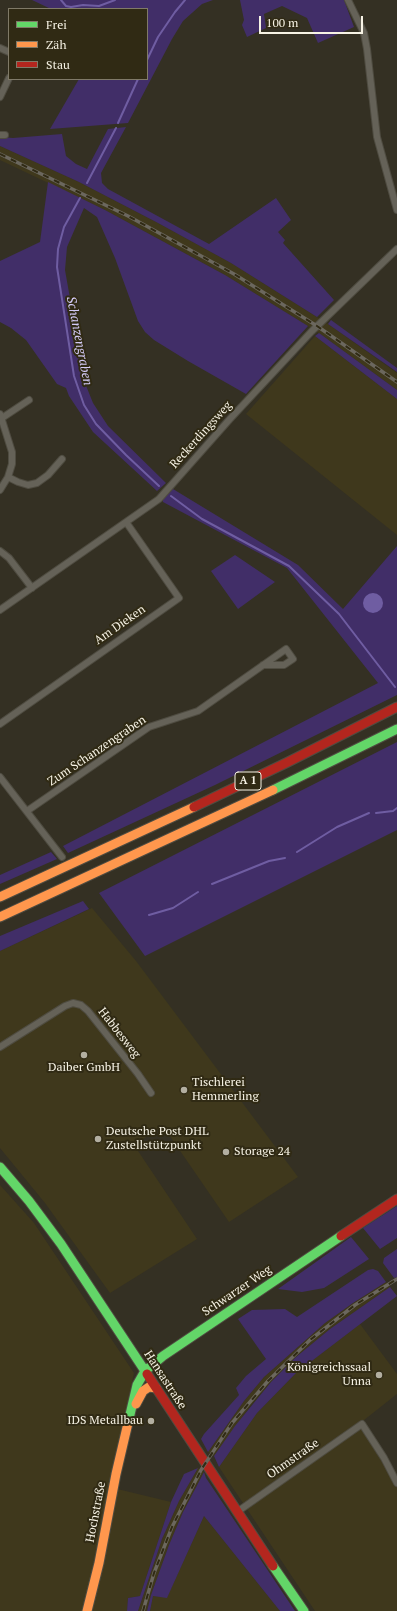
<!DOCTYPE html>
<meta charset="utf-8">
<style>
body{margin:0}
#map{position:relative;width:397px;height:1611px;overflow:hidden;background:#343023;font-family:"PT Serif",serif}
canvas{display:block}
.legend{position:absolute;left:8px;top:8px;width:140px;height:72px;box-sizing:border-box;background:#302a14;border:1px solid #807a68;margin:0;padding:5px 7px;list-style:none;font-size:12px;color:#f7f3e5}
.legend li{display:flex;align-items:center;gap:8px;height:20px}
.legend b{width:20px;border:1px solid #807a68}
.scale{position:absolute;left:259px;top:16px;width:104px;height:18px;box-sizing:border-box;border:2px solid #f7f3e5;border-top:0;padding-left:5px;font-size:12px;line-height:14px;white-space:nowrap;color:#f7f3e5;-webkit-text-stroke:3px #302a14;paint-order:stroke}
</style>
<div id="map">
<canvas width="397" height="1611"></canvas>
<ul class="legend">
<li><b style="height:5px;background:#63d668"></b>Frei</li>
<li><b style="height:5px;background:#ff974d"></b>Zäh</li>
<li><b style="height:5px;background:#b3261e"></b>Stau</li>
</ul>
<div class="scale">100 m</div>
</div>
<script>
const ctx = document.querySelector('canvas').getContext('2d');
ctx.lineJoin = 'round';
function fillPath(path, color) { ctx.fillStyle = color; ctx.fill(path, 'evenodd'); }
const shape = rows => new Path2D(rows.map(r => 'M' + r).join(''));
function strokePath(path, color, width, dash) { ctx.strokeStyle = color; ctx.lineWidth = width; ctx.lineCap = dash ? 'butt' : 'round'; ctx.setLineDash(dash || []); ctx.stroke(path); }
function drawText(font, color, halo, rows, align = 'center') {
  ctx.font = font + ' "PT Serif",serif'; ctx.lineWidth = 4; ctx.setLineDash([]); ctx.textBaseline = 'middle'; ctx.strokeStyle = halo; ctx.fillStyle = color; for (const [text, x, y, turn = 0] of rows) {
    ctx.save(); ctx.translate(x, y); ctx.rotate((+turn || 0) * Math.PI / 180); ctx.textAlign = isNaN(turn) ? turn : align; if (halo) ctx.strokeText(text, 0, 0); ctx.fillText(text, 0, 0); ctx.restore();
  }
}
const built = shape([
 [0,146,79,182,158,223,231,263,328,324,397,373,397,390,319,333,225,275,105,210,0,160],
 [315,336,397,399,397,535,246,414],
 [92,908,136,961,298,1177,229,1222,163,1126,134,1145,197,1239,110,1293,45,1203,0,1148,0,951],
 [0,1185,34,1223,134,1373,109,1487,171,1502,140,1596,128,1598,127,1611,0,1611],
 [386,1282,390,1287,330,1329,296,1357,271,1382,251,1405,214,1456,208,1452,244,1401,264,1377,325,1323,353,1303],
 [360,1324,397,1374,397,1394,359,1424,397,1487,397,1611,315,1611,219,1467,257,1413,296,1373],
 [198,1468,204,1472,183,1512,169,1545,151,1595,147,1611,138,1611,162,1539,179,1501],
 [204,1516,280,1611,150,1611,153,1596,167,1597]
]);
const green = shape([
 [32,0,213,0,202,4,183,21,172,39,128,123,50,129,79,79,147,79,147,9,51,9],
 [240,0,344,0,354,27,318,43,307,18,282,6,264,14,266,28,247,37,242,25,244,20],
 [126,127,101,173,102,183,108,189,209,244,276,198,291,220,278,232,285,240,283,243,334,300,317,317,231,263,158,223,79,182,0,146,0,137,13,138,62,134,66,156,76,164,87,169,108,129],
 [48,182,105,210,225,275,308,326,246,394,188,361,154,340,145,332,138,321,115,258,97,217,84,208,67,247,65,270,85,383,93,403,108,426,166,483,157,491,93,432,69,396,66,388,57,384,26,340,11,328,0,322,0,261,40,242],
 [331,320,397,368,397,372,328,324],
 [319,333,397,390,397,399,315,336],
 [173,489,298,565,343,609,397,546,397,695,215,785,68,853,63,846,378,683,287,568,163,502,163,499],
 [235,555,275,582,238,609,211,571],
 [397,742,397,830,145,956,99,893],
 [51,852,57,859,0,884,0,875],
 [83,901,89,909,0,951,0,936],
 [397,1206,397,1238,380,1249,363,1228],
 [351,1237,369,1259,324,1288,302,1292,278,1289],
 [397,1249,397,1277,394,1278,383,1263,384,1258],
 [373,1269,378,1271,386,1282,353,1303,325,1323,264,1377,244,1401,208,1452,201,1439,204,1434,239,1395,236,1388,246,1376,266,1359,238,1319,252,1310,285,1309,297,1317,368,1270],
 [390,1287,397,1296,296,1373,257,1413,219,1467,214,1456,235,1426,271,1382,296,1357,330,1329],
 [198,1468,179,1501,162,1539,138,1611,127,1611,128,1598,140,1596,171,1502,184,1474],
 [204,1472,206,1478,295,1611,280,1611,204,1516,167,1598,153,1596,150,1611,147,1611,151,1595,169,1545,183,1512]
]);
const water = shape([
 '363 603a10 10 0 1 1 20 0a10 10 0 1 1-20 0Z'
]);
const stream = shape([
 [61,0,66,6,71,7,83,5,99,6,115,0],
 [147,60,158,37,175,12,185,0],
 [118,123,138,79],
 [87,183,116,128],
 [80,198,64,227,58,249,57,267,74,376,84,405,96,424,126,455,159,486],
 [171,496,202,519,289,566,339,614,395,687],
 [376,813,393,811,397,808],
 [297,852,337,827,369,813],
 [212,884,269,861,285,858],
 [149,915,173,908,198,892]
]);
const street = shape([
 [348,0,364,33,367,49,377,137,397,210],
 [0,48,9,52],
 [0,97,9,78],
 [0,135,5,135],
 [0,414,12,452,12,464,8,477,0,490],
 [2,418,29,400],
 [8,477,18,482,28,485,37,483,48,475,62,459],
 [0,551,9,558,32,588],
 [0,610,159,499,229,420,312,331,397,249],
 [0,724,179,598,126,522],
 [0,777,62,857],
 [27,811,149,727,198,711,286,649,293,659,284,665,263,665],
 [0,1047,65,1006,73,1003,81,1005,88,1011,138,1074,151,1093],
 [237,1512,362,1424,384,1458,397,1483]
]);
const fast = shape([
 [273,790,397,729],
 [0,1167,29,1201,61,1244,147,1374],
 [128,1423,137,1385,145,1371,163,1356,341,1236],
 [273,1566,304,1611]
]);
const slow = shape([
 [0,897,194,807],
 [0,917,273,790],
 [136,1404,143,1391,149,1387,156,1388],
 [87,1611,99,1563,116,1474,128,1423]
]);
const jam = shape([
 [194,807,288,762,397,707],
 [341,1236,397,1199],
 [147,1374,273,1566]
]);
const rail = shape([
 [0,154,128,216,234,274,317,326,397,382],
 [143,1611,154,1573,172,1527,201,1470,232,1423,268,1381,310,1340,355,1305,397,1279]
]);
const markers = [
 [84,1055,4,"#b3afa1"],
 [184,1090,4,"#b3afa1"],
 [98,1139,4,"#b3afa1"],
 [226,1152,4,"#b3afa1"],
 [379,1375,4,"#b3afa1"],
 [151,1421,4,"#b3afa1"]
];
const shields = [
 [248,781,26]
];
const shieldNames = [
 ["A 1",248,781]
];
const streetNames = [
 ["Reckerdingsweg",201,435,-48],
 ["Am Dieken",120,625,-35],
 ["Zum Schanzengraben",97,751,-34],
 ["Habbesweg",119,1033,52],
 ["Schwarzer Weg",237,1291,-34],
 ["Hansastraße",165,1380,57],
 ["Ohmstraße",293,1459,-35],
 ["Hochstraße",96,1512,-79]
];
const poiNames = [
 ["Daiber GmbH",84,1068,"center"],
 ["Tischlerei",192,1083],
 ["Hemmerling",192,1097],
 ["Deutsche Post DHL",106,1132],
 ["Zustellstützpunkt",106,1146],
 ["Storage 24",234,1152],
 ["Königreichssaal",371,1368,"right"],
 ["Unna",371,1382,"right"],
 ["IDS Metallbau",143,1421,"right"]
];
const waterNames = [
 ["Schanzengraben",79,341,79]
];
fillPath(built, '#3f381c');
fillPath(green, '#412e68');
fillPath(water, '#6f5da2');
strokePath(stream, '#6f5da2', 2);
strokePath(street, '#4f4c41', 8);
strokePath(fast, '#4f4c41', 11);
strokePath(slow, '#4f4c41', 11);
strokePath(jam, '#4f4c41', 11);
strokePath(street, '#656258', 6);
strokePath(fast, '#63d668', 9);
strokePath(slow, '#ff974d', 9);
strokePath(jam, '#b3261e', 9);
strokePath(rail, '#6b675e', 3.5);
strokePath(rail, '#302a14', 2, [6]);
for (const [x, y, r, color] of markers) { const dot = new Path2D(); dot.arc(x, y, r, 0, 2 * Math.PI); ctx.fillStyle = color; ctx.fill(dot); strokePath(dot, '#302a14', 1.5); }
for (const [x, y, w] of shields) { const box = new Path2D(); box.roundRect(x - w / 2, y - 9, w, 18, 3); ctx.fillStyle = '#302a14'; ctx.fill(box); strokePath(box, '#f7f3e5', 1); }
drawText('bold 11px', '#f7f3e5', null, shieldNames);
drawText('12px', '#f7f3e5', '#302a14', streetNames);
drawText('12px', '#f7f3e5', '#302a14', poiNames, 'left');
drawText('italic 13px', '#d4cbf7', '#302a14', waterNames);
</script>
